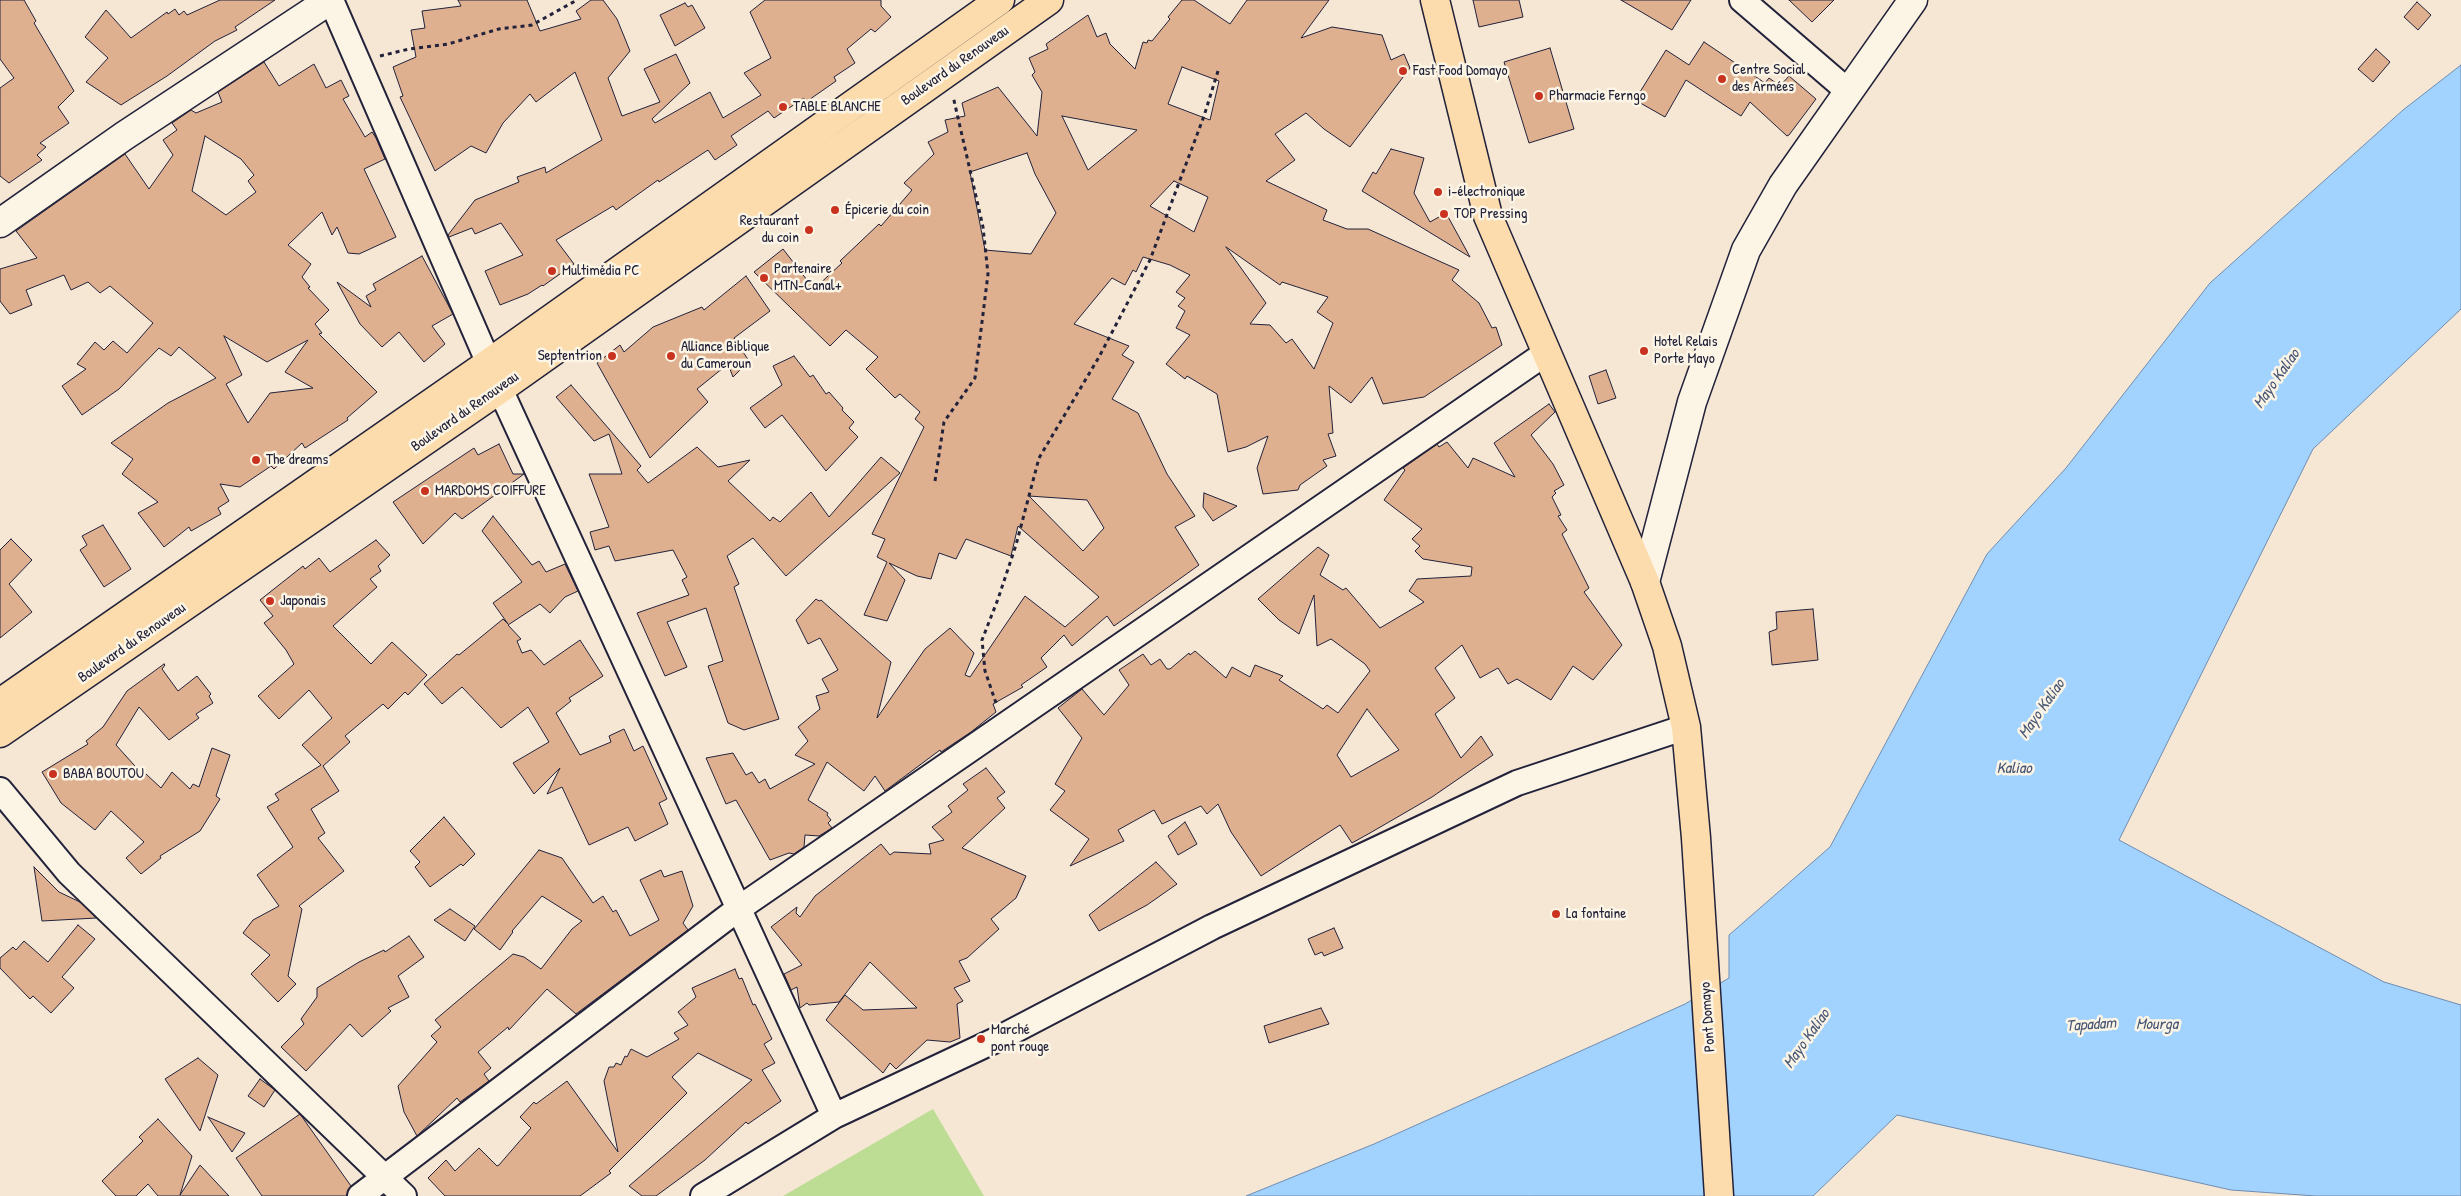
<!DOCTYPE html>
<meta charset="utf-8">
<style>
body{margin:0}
canvas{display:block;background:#f6e7d4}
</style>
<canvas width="2461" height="1196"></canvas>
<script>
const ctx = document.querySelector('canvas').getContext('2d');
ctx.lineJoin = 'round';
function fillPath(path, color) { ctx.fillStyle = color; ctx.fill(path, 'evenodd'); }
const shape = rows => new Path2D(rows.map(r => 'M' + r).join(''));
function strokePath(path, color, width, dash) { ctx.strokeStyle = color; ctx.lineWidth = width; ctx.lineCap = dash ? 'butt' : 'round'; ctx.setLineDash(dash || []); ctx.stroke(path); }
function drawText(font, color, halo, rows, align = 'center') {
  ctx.font = font + ' "Patrick Hand",sans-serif'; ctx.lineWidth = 5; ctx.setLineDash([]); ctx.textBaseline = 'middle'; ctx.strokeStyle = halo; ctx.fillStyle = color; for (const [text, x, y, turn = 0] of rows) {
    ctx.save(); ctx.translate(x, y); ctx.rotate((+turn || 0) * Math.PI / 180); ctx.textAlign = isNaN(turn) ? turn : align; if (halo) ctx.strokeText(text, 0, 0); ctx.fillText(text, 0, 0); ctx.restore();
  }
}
const green = shape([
 [933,1109,984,1196,783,1196]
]);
const water = shape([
 [2461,65,2461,309,2313,449,2119,840,2384,982,2461,1005,2461,1196,2316,1196,2231,1190,1897,1115,1813,1196,1246,1196,1374,1144,1685,1004,1729,978,1729,935,1830,847,1987,554,2066,468,2210,283,2403,110,2461,65]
]);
const building = shape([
 [0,0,24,0,36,21,34,23,74,91,58,107,69,123,40,143,46,147,37,155,42,160,9,183,0,176,0,88,14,78,0,59,0,0],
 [220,0,275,0,235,27,237,30,215,41,167,76,121,105,86,82,108,58,85,37,106,10,131,38,167,12,168,14,175,9,179,15,184,11,187,15,220,0],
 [458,0,527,0,540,31,581,19,576,11,591,0,603,0,617,19,630,51,608,78,622,116,660,102,644,69,676,54,690,83,652,119,655,123,710,92,723,118,761,95,744,73,771,58,750,12,765,0,881,0,881,6,891,17,875,32,871,29,847,49,855,63,834,77,836,81,806,102,804,98,774,118,768,111,731,136,737,145,715,160,708,150,659,182,658,180,616,210,613,206,556,240,574,264,543,286,542,285,528,294,500,305,485,271,523,255,501,223,475,234,472,228,449,237,448,235,475,200,519,182,517,177,545,167,546,173,602,140,575,72,536,102,530,94,503,123,486,153,471,146,435,171,400,97,403,96,393,67,416,57,411,30,425,28,422,11,461,6,458,0],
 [1182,0,1194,0,1230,24,1247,0,1329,0,1301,38,1332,27,1382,35,1391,60,1404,54,1410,68,1350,147,1324,129,1306,113,1275,134,1295,160,1266,181,1327,210,1323,220,1347,229,1368,229,1459,270,1452,280,1479,303,1492,328,1496,327,1502,345,1424,397,1383,404,1372,377,1351,403,1329,386,1333,433,1328,434,1336,456,1323,460,1327,466,1300,485,1298,490,1263,494,1257,468,1268,436,1246,447,1228,452,1217,394,1187,376,1185,379,1166,364,1190,335,1176,328,1185,311,1178,306,1185,298,1176,292,1190,275,1170,265,1143,257,1136,272,1133,270,1125,285,1112,278,1074,324,1129,346,1122,355,1134,362,1112,399,1138,413,1167,474,1195,516,1175,527,1199,565,1114,626,1107,616,1072,646,1064,635,1041,658,1047,667,1021,685,1023,687,993,704,996,712,971,732,941,752,940,750,885,791,875,776,864,791,827,762,808,800,828,813,827,815,831,820,828,823,832,828,819,836,805,835,804,847,794,854,789,853,770,860,736,800,726,804,706,758,733,753,746,775,752,772,759,783,765,779,770,789,815,764,795,755,808,741,798,727,820,709,816,696,829,692,822,679,838,670,820,638,808,644,796,620,816,599,819,601,821,600,891,662,877,718,925,649,950,628,974,653,965,675,970,677,1025,596,1065,627,1099,597,1018,526,1011,556,966,539,956,559,939,553,931,579,917,576,889,563,905,580,887,621,864,615,887,562,877,557,885,539,872,534,924,427,915,419,920,412,900,394,895,398,866,369,878,357,846,330,830,346,754,272,783,249,814,289,842,263,840,261,879,224,881,226,912,190,904,183,934,154,928,142,948,132,945,120,965,116,962,103,998,87,1037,136,1042,92,1032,75,1035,72,1029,58,1048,49,1046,44,1088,15,1097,37,1106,33,1110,44,1135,69,1143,42,1147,43,1148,40,1152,41,1170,19,1168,17,1182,0],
 [1182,67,1219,81,1210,120,1168,104,1182,67],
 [1062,116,1137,130,1088,170,1062,116],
 [1027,153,1035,174,1056,213,1031,254,985,250,970,172,1027,153],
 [1174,181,1208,197,1194,232,1150,206,1174,181],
 [1226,247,1280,285,1282,282,1328,297,1317,312,1333,323,1314,369,1292,339,1286,343,1270,325,1250,324,1266,303,1226,247],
 [1029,496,1087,500,1104,528,1083,551,1029,496],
 [1473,0,1519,0,1523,17,1479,27,1473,0],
 [1621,0,1691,0,1672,30,1621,0],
 [1789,0,1834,0,1812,22,1789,0],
 [2417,2,2431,15,2418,30,2404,17,2417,2],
 [685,3,688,7,692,5,705,28,675,46,660,15,685,3],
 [1704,42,1765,83,1769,78,1780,86,1789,76,1816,99,1789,135,1787,136,1750,102,1741,116,1686,80,1665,117,1635,100,1666,50,1689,65,1704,42],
 [1550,48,1574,129,1529,143,1504,62,1550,48],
 [2376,49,2390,62,2373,82,2358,69,2376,49],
 [264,62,279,86,314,64,326,88,341,80,349,96,343,99,365,137,372,132,376,138,385,159,364,169,396,237,359,254,348,253,337,227,332,235,322,212,288,245,311,264,302,277,310,287,308,288,329,310,315,324,322,333,319,334,377,392,347,418,348,420,305,448,302,443,274,469,271,466,240,487,220,484,229,501,218,508,221,514,191,531,189,527,164,547,138,513,158,502,122,474,133,459,111,443,168,403,216,378,179,347,171,356,159,348,119,389,82,415,62,386,86,369,77,364,95,342,104,350,113,341,127,353,153,323,110,286,100,293,88,282,71,290,64,275,26,290,32,305,10,314,0,301,0,269,37,258,16,231,125,154,149,189,173,155,163,140,177,130,172,123,191,110,196,113,222,102,218,92,264,62],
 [205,136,241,159,254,175,248,181,256,192,226,215,192,191,205,136],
 [224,336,267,362,308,340,285,372,313,388,270,393,248,423,226,384,242,375,224,336],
 [1391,149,1424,158,1414,193,1430,222,1446,213,1470,257,1362,191,1373,172,1376,174,1391,149],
 [422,256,453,314,432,326,445,344,424,362,399,332,382,347,360,324,337,282,371,307,366,296,376,290,373,284,422,256],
 [746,276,770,311,734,338,749,361,733,377,728,364,697,389,708,402,650,458,597,363,620,345,624,352,653,327,702,307,704,310,746,276],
 [794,356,810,377,813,375,826,394,829,392,843,408,842,410,854,422,849,428,858,437,826,471,782,415,765,428,750,408,782,385,773,366,794,356],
 [1606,370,1616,398,1598,404,1589,376,1606,370],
 [571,385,641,466,637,470,648,483,697,447,718,467,750,460,728,481,770,521,773,517,780,522,811,492,829,517,881,457,900,473,786,576,753,538,727,556,739,584,734,587,779,719,744,730,728,723,708,666,723,661,706,608,667,622,687,667,665,676,637,613,689,595,682,580,687,577,673,550,615,561,609,546,595,550,590,532,609,527,589,474,622,474,609,434,594,441,556,397,571,385],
 [1549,404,1555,412,1531,435,1553,464,1564,485,1554,491,1556,493,1552,497,1561,515,1558,516,1567,530,1562,534,1589,588,1584,592,1622,645,1593,680,1573,666,1551,700,1517,679,1508,684,1498,668,1480,678,1462,645,1435,668,1455,698,1435,714,1461,758,1481,736,1493,755,1432,797,1370,833,1352,843,1340,825,1261,876,1231,832,1218,804,1207,814,1201,806,1162,824,1154,810,1118,830,1124,841,1070,866,1089,839,1050,810,1065,791,1055,784,1082,738,1058,708,1082,689,1104,715,1129,685,1119,670,1143,654,1151,665,1160,659,1167,669,1170,669,1189,653,1190,655,1195,651,1226,678,1232,667,1250,677,1255,665,1283,676,1279,680,1323,709,1327,705,1338,713,1370,671,1365,664,1331,639,1317,646,1314,595,1299,634,1279,620,1258,599,1318,547,1329,555,1320,575,1343,590,1346,588,1380,628,1424,602,1409,591,1417,579,1471,576,1472,567,1423,559,1415,551,1420,546,1412,539,1422,529,1384,500,1405,470,1403,468,1437,444,1439,447,1447,442,1468,468,1473,458,1515,477,1494,443,1549,404],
 [1367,709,1399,750,1351,777,1337,755,1367,709],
 [499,444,513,474,524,474,462,519,455,513,423,544,393,502,474,448,478,455,499,444],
 [1204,493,1237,506,1213,521,1203,507,1204,493],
 [493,516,532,565,539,561,546,572,565,564,578,591,565,597,550,613,540,604,508,625,521,639,517,641,522,653,531,650,544,665,580,640,603,676,569,698,571,701,556,713,580,755,611,742,609,736,624,729,634,751,643,746,667,799,659,803,668,824,635,841,628,827,589,845,562,787,547,794,560,768,534,794,513,763,549,742,528,707,501,728,462,687,442,704,424,684,457,654,459,655,503,619,508,624,493,603,522,582,482,531,493,516],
 [103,525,131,569,104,587,80,550,87,545,82,536,103,525],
 [11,539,32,560,9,584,32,612,0,638,0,550,11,539],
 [376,540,390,555,378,566,381,571,370,579,377,587,333,626,371,664,392,642,427,675,408,695,405,692,388,709,383,704,345,736,350,742,323,766,339,791,311,809,325,833,318,838,344,871,299,906,302,909,288,976,296,984,278,1002,251,974,270,955,243,933,253,920,279,906,257,875,293,847,267,807,279,800,275,794,321,765,302,745,332,718,309,690,279,719,258,696,294,664,286,650,264,623,273,616,260,600,303,566,305,569,319,558,330,572,376,540],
 [1813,609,1818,660,1772,665,1769,632,1777,629,1776,612,1813,609],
 [164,664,165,665,162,669,178,691,197,676,211,694,209,696,213,703,196,714,199,718,169,740,139,707,116,745,144,776,146,774,161,788,172,772,190,789,193,784,199,787,212,748,230,755,216,796,220,799,200,831,160,856,161,858,141,874,126,858,144,842,111,811,95,830,61,803,42,772,88,744,86,741,103,727,127,691,164,664],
 [986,768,1005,792,997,798,1005,808,962,848,1026,876,1016,898,991,919,999,929,967,958,959,961,970,981,954,988,963,1001,957,1004,960,1038,950,1042,927,1040,896,1069,890,1063,883,1073,826,1020,845,995,863,1010,917,1008,870,962,839,1002,809,1005,807,1003,800,1008,797,987,791,990,784,974,802,965,771,927,797,907,796,913,800,917,815,896,881,844,890,855,894,852,931,854,929,844,944,840,932,827,952,812,948,806,968,790,963,784,986,768],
 [444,817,475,854,463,866,461,864,430,887,415,867,420,862,410,851,444,817],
 [1185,822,1197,844,1178,855,1168,836,1185,822],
 [539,850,562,858,593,903,603,896,613,912,616,910,630,936,659,920,640,880,661,870,664,877,682,871,693,906,683,923,688,930,576,1014,547,989,509,1030,508,1027,478,1052,491,1068,484,1074,489,1081,460,1102,457,1098,417,1136,404,1112,398,1086,437,1042,431,1036,441,1027,435,1020,513,954,524,957,541,969,572,929,582,921,542,896,512,931,513,932,500,950,474,929,539,850],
 [1156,862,1177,884,1147,905,1099,931,1089,915,1156,862],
 [34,867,59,892,80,902,96,918,42,921,34,867],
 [450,909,475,926,465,941,434,920,450,909],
 [78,925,95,939,62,977,74,988,51,1013,33,996,30,999,0,968,0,958,13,947,16,950,24,941,48,962,78,925],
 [1334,928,1343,948,1324,956,1322,952,1315,955,1308,939,1334,928],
 [409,936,424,957,398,976,409,997,388,1008,391,1011,362,1037,350,1024,306,1071,281,1047,304,1024,301,1019,317,997,317,988,359,962,384,950,385,952,409,936],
 [735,969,739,979,742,978,753,1005,755,1004,772,1039,764,1044,775,1063,762,1070,781,1101,748,1124,746,1122,705,1160,656,1196,642,1196,629,1186,752,1080,698,1053,672,1077,687,1093,609,1171,611,1173,580,1196,445,1196,428,1178,446,1160,455,1171,479,1148,497,1166,499,1165,531,1128,520,1117,534,1102,536,1104,567,1081,618,1152,604,1081,609,1067,614,1067,616,1063,621,1065,625,1056,627,1057,631,1049,647,1057,679,1039,674,1033,688,1025,678,1012,696,997,692,988,735,969],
 [1321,1008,1329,1024,1269,1043,1264,1026,1321,1008],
 [198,1058,218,1075,200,1131,165,1079,198,1058],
 [260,1079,275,1090,264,1107,248,1096,260,1079],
 [300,1114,351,1186,347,1196,262,1196,236,1158,300,1114],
 [208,1117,245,1133,232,1152,208,1117],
 [158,1119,192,1156,180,1195,200,1165,229,1196,158,1196,148,1184,136,1196,116,1196,102,1181,143,1141,139,1137,158,1119]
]);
const path = shape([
 [380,56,409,49,448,44,499,29,532,25,577,0],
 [935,481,944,422,975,378,988,274,983,227,953,96],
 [996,703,985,671,982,640,998,599,1016,545,1039,458,1099,357,1150,260,1204,116,1218,71]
]);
const minor = shape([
 [331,0,500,389,834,1116],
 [1742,0,1849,92],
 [0,790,69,873,404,1196],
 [360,1196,738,909,1546,353],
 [703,1196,834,1116,998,1039,1212,927,1517,783,1686,727]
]);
const tertiary = shape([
 [1645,582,1692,402,1746,250,1783,185,1913,0]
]);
const secondary = shape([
 [0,223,124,136,330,0]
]);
const primary = shape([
 [1435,0,1488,216,1645,582,1667,646,1686,727,1696,838,1719,1196],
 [0,703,489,363,1000,0],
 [0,733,500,389,1049,0]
]);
const markers = [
 [1403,71,5,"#c8321e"],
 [1722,79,5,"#c8321e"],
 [1539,96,5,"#c8321e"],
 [783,107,5,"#c8321e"],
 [1438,192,5,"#c8321e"],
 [835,210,5,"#c8321e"],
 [1444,214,5,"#c8321e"],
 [809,230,5,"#c8321e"],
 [552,271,5,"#c8321e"],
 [764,278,5,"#c8321e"],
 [1644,351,5,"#c8321e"],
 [612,356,5,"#c8321e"],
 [671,356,5,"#c8321e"],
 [256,460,5,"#c8321e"],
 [425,491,5,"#c8321e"],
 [270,601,5,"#c8321e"],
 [53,774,5,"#c8321e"],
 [1556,914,5,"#c8321e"],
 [981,1039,5,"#c8321e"]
];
const streetNames = [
 ["Boulevard du Renouveau",955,66,-35],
 ["Boulevard du Renouveau",465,412,-35],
 ["Boulevard du Renouveau",132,643,-35],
 ["Pont Domayo",1708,1017,-94]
];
const poiNames = [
 ["Centre Social",1732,70],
 ["des Armées",1732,87],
 ["Fast Food Domayo",1413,71],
 ["Pharmacie Ferngo",1549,96],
 ["TABLE BLANCHE",793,107],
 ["i-électronique",1448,192],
 ["Épicerie du coin",845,210],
 ["TOP Pressing",1454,214],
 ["Restaurant",799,221,"right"],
 ["du coin",799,238,"right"],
 ["Partenaire",774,269],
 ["MTN-Canal+",774,286],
 ["Multimédia PC",562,271],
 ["Hotel Relais",1654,342],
 ["Porte Mayo",1654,359],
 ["Alliance Biblique",681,347],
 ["du Cameroun",681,364],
 ["Septentrion",602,356,"right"],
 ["The dreams",266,460],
 ["MARDOMS COIFFURE",435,491],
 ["Japonais",280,601],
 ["BABA BOUTOU",63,774],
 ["La fontaine",1566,914],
 ["Marché",991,1030],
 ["pont rouge",991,1047]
];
const waterNames = [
 ["Mayo Kaliao",2277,379,-55],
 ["Mayo Kaliao",2042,709,-55],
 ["Kaliao",2014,769],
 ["Tapadam",2091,1025,-4],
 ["Mourga",2157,1025],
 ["Mayo Kaliao",1807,1039,-55]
];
fillPath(green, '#bddc94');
fillPath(water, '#a2d3fe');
strokePath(water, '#6f8cb0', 1);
fillPath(building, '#deb08f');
strokePath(building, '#22223b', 1);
strokePath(minor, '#22223b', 28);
strokePath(tertiary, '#22223b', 31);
strokePath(secondary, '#22223b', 31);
strokePath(primary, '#22223b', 31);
strokePath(path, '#22223b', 3, [4, 4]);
strokePath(minor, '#fcf5e5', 24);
strokePath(tertiary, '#fcf5e5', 28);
strokePath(secondary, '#fcf5e5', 28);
strokePath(primary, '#fcdcac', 28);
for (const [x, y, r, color] of markers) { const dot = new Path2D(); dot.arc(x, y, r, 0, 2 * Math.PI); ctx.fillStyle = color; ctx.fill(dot); strokePath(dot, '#fcf5e5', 2); }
drawText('15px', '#22223b', '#fcf5e5', streetNames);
drawText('15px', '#22223b', '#fcf5e5', poiNames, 'left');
drawText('italic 16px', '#485776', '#fcf5e5', waterNames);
</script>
